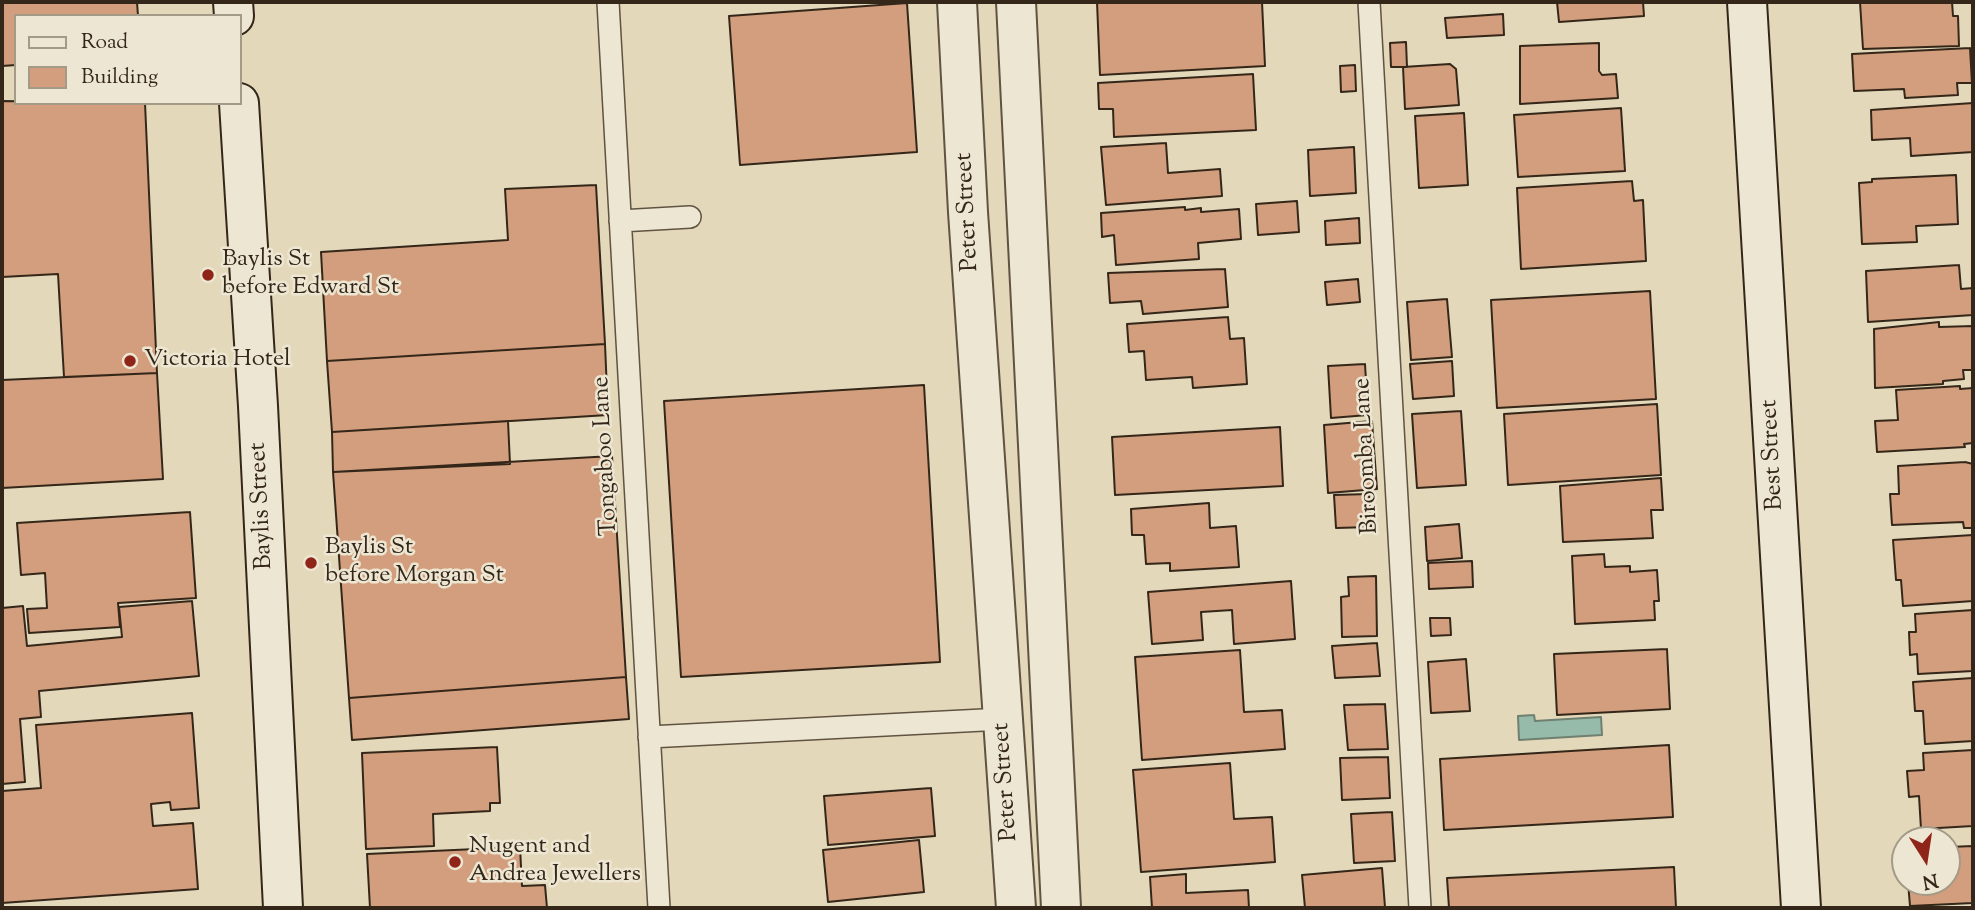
<!DOCTYPE html>
<style>
body{margin:0}
#map{position:relative;width:1975px;height:910px;overflow:hidden;background:#e3d8ba;font-family:"Sorts Mill Goudy",serif}
canvas{display:block}
.frame{position:absolute;inset:0;border:4px solid #342719;pointer-events:none}
.legend{position:absolute;left:14px;top:14px;width:228px;height:91px;box-sizing:border-box;background:#ede6d2;border:2px solid #a39a88;margin:0;padding:9px 12px;list-style:none;font-size:21px;color:#342719}
.legend li{display:flex;align-items:center;gap:14px;height:35px}
.legend b{width:35px;border:2px solid #a39a88}
.north{position:absolute;left:1891px;top:826px;width:70px;height:70px;box-sizing:border-box;background:#ede6d2;border:2px solid #a39a88;border-radius:50%;rotate:168deg;font-size:19px;font-weight:700;line-height:28px;text-align:center;color:#342719}
.north::after{content:'';display:block;margin:auto;width:24px;height:32px;background:#8f2418;clip-path:polygon(50% 0,100% 100%,50% 72%,0 100%)}
</style>
<div id="map">
<canvas width="1975" height="910"></canvas>
<div class="frame"></div>
<ul class="legend">
<li><b style="height:9px;background:#ede6d2"></b>Road</li>
<li><b style="height:19px;background:#d29e7d"></b>Building</li>
</ul>
<div class="north">N</div>
</div>
<script>
const ctx = document.querySelector('canvas').getContext('2d');
ctx.lineJoin = 'round';
function fillPath(path, color) { ctx.fillStyle = color; ctx.fill(path, 'evenodd'); }
const shape = rows => new Path2D(rows.map(r => 'M' + r).join(''));
function strokePath(path, color, width, dash) { ctx.strokeStyle = color; ctx.lineWidth = width; ctx.lineCap = dash ? 'butt' : 'round'; ctx.setLineDash(dash || []); ctx.stroke(path); }
function drawText(font, color, halo, rows, align = 'center') {
  ctx.font = font + ' "Sorts Mill Goudy",serif'; ctx.lineWidth = 5; ctx.setLineDash([]); ctx.textBaseline = 'middle'; ctx.strokeStyle = halo; ctx.fillStyle = color; for (const [text, x, y, turn = 0] of rows) {
    ctx.save(); ctx.translate(x, y); ctx.rotate((+turn || 0) * Math.PI / 180); ctx.textAlign = isNaN(turn) ? turn : align; if (halo) ctx.strokeText(text, 0, 0); ctx.fillText(text, 0, 0); ctx.restore();
  }
}
const water = shape([
 [1534,715,1535,721,1601,717,1602,735,1519,740,1518,716,1534,715]
]);
const building = shape([
 [2,2,137,2,138,16,16,16,16,65,2,66,2,2],
 [1097,2,1262,2,1265,66,1100,75,1097,2],
 [1557,2,1643,2,1644,16,1559,22,1557,2],
 [1860,2,1952,2,1953,16,1958,16,1959,46,1863,49,1860,2],
 [907,3,917,152,740,165,729,16,907,3],
 [1503,14,1504,35,1447,38,1445,18,1503,14],
 [1406,42,1407,67,1391,67,1390,43,1406,42],
 [1599,43,1599,71,1602,75,1616,74,1618,98,1520,104,1520,46,1599,43],
 [1970,48,1972,83,1957,83,1958,95,1905,98,1904,89,1854,91,1852,54,1970,48],
 [1450,64,1456,69,1459,105,1405,109,1403,67,1450,64],
 [1355,65,1356,91,1341,92,1340,66,1355,65],
 [1253,74,1256,130,1114,137,1113,109,1099,109,1098,83,1253,74],
 [2,101,145,103,157,373,64,377,58,274,2,277,2,101],
 [1973,103,1973,152,1911,156,1910,138,1872,140,1871,110,1973,103],
 [1621,108,1625,171,1518,177,1514,115,1621,108],
 [1464,113,1468,185,1419,188,1415,116,1464,113],
 [1166,143,1168,173,1220,169,1222,196,1106,205,1101,147,1166,143],
 [1354,147,1356,193,1310,196,1308,150,1354,147],
 [1956,175,1958,224,1916,226,1917,242,1862,244,1859,183,1872,182,1872,179,1956,175],
 [1632,181,1634,201,1643,200,1646,261,1521,269,1517,188,1632,181],
 [596,185,605,344,327,361,321,252,508,240,505,189,596,185],
 [1297,201,1299,232,1258,235,1256,204,1297,201],
 [1185,207,1185,210,1201,208,1201,212,1239,209,1241,239,1198,243,1199,259,1116,265,1114,235,1102,237,1101,213,1185,207],
 [1359,218,1360,243,1326,245,1325,221,1359,218],
 [1959,265,1961,289,1973,288,1973,315,1868,322,1866,271,1959,265],
 [1225,269,1228,307,1143,314,1141,301,1110,303,1108,273,1225,269],
 [1358,279,1360,302,1327,305,1325,282,1358,279],
 [1650,291,1656,399,1497,408,1491,300,1650,291],
 [1447,299,1452,357,1411,360,1407,302,1447,299],
 [1228,317,1230,339,1244,338,1247,384,1193,388,1192,377,1146,380,1144,351,1129,352,1127,324,1228,317],
 [1939,322,1939,327,1973,326,1973,370,1963,370,1964,379,1943,381,1943,384,1875,388,1874,329,1939,322],
 [605,344,608,415,332,432,327,361,605,344],
 [1452,361,1454,396,1413,399,1410,364,1452,361],
 [1365,364,1368,415,1331,418,1328,366,1365,364],
 [157,373,163,479,2,488,2,380,157,373],
 [924,385,940,662,681,677,664,401,924,385],
 [1960,386,1960,389,1973,388,1973,443,1964,444,1965,447,1877,452,1875,421,1898,420,1896,390,1960,386],
 [1657,404,1661,475,1508,485,1504,414,1657,404],
 [1461,411,1466,485,1417,488,1412,414,1461,411],
 [508,421,510,464,333,472,332,432,508,421],
 [1372,421,1377,489,1328,493,1324,425,1372,421],
 [1280,427,1283,486,1115,495,1112,437,1280,427],
 [612,456,626,677,349,698,333,472,612,456],
 [1965,462,1973,464,1973,528,1964,528,1963,522,1892,525,1890,494,1899,494,1898,466,1965,462],
 [1661,478,1663,510,1651,510,1653,538,1563,542,1560,486,1661,478],
 [1369,494,1371,527,1336,528,1334,495,1369,494],
 [1209,503,1210,528,1236,526,1239,567,1170,571,1170,563,1146,564,1144,535,1132,535,1131,509,1209,503],
 [190,512,196,598,118,603,120,627,29,633,27,609,47,608,45,573,21,575,17,523,190,512],
 [1459,524,1462,558,1427,561,1425,527,1459,524],
 [1973,535,1973,601,1903,606,1901,580,1896,580,1893,540,1973,535],
 [1604,554,1605,567,1630,566,1630,572,1657,570,1659,601,1654,601,1655,620,1575,624,1572,556,1604,554],
 [1472,561,1473,587,1429,589,1428,563,1472,561],
 [1376,576,1377,636,1342,637,1341,597,1349,596,1348,577,1376,576],
 [1291,581,1295,639,1234,644,1232,610,1201,612,1203,640,1152,644,1148,592,1291,581],
 [192,601,199,676,39,691,41,717,20,719,25,782,2,784,2,608,23,606,27,646,122,637,119,607,192,601],
 [1973,610,1973,671,1918,674,1917,654,1910,655,1909,632,1916,632,1915,614,1973,610],
 [1430,618,1450,618,1451,635,1431,636,1430,618],
 [1377,643,1380,676,1335,678,1332,646,1377,643],
 [1667,649,1670,709,1557,715,1554,654,1667,649],
 [1240,650,1244,712,1282,710,1285,749,1142,760,1135,657,1240,650],
 [1466,659,1470,711,1431,713,1428,662,1466,659],
 [626,677,629,719,352,740,349,698,626,677],
 [1973,678,1973,741,1925,744,1923,711,1915,711,1913,682,1973,678],
 [1385,704,1388,749,1348,750,1344,705,1385,704],
 [192,713,199,808,171,810,170,802,151,804,153,826,193,823,198,889,2,903,2,791,41,788,36,725,192,713],
 [1669,745,1673,817,1444,830,1440,759,1669,745],
 [497,747,500,803,490,803,490,811,433,814,434,846,366,849,362,753,497,747],
 [1973,750,1973,826,1921,829,1919,796,1909,797,1907,771,1924,770,1923,753,1973,750],
 [1388,757,1390,798,1342,800,1340,758,1388,757],
 [1230,763,1234,819,1272,817,1275,862,1141,872,1133,770,1230,763],
 [931,788,935,836,828,845,824,796,931,788],
 [1392,812,1395,861,1354,863,1351,814,1392,812],
 [919,840,924,892,828,902,823,850,919,840],
 [1973,846,1973,903,1910,906,1908,882,1947,882,1949,847,1973,846],
 [520,847,522,886,545,885,547,908,370,908,367,854,520,847],
 [1674,867,1676,908,1449,908,1447,878,1674,867],
 [1382,868,1385,907,1305,908,1302,875,1382,868],
 [1186,874,1186,893,1248,890,1249,908,1152,908,1150,877,1186,874]
]);
const lane = shape([
 [608,2,659,908],
 [1369,2,1420,908],
 [620,221,690,217],
 [649,737,1003,719]
]);
const street = shape([
 [957,2,968,212,1016,908],
 [1016,2,1061,908]
]);
const secondary = shape([
 [233,2,234,16],
 [1747,2,1801,908],
 [239,103,258,406,283,908]
]);
const markers = [
 [208,275,7,"#8f2418"],
 [130,361,7,"#8f2418"],
 [311,563,7,"#8f2418"],
 [455,862,7,"#8f2418"]
];
const streetNames = [
 ["Peter Street",969,212,-93],
 ["Best Street",1774,455,-93],
 ["Tongaboo Lane",607,456,-93],
 ["Biroomba Lane",1368,456,-93],
 ["Baylis Street",263,506,-93],
 ["Peter Street",1007,782,-94]
];
const poiNames = [
 ["Baylis St",222,261],
 ["before Edward St",222,289],
 ["Victoria Hotel",144,361],
 ["Baylis St",325,549],
 ["before Morgan St",325,577],
 ["Nugent and",469,848],
 ["Andrea Jewellers",469,876]
];
fillPath(water, '#96bbaa');
strokePath(water, '#6f8070', 2);
fillPath(building, '#d29e7d');
strokePath(building, '#342719', 2);
strokePath(lane, '#605341', 24);
strokePath(street, '#605341', 42);
strokePath(secondary, '#342719', 42);
strokePath(lane, '#ede6d2', 21);
strokePath(street, '#ede6d2', 38);
strokePath(secondary, '#ede6d2', 38);
for (const [x, y, r, color] of markers) { const dot = new Path2D(); dot.arc(x, y, r, 0, 2 * Math.PI); ctx.fillStyle = color; ctx.fill(dot); strokePath(dot, '#ede6d2', 2.5); }
drawText('24px', '#342719', '#ede6d2', streetNames);
drawText('24px', '#342719', '#ede6d2', poiNames, 'left');
</script>
